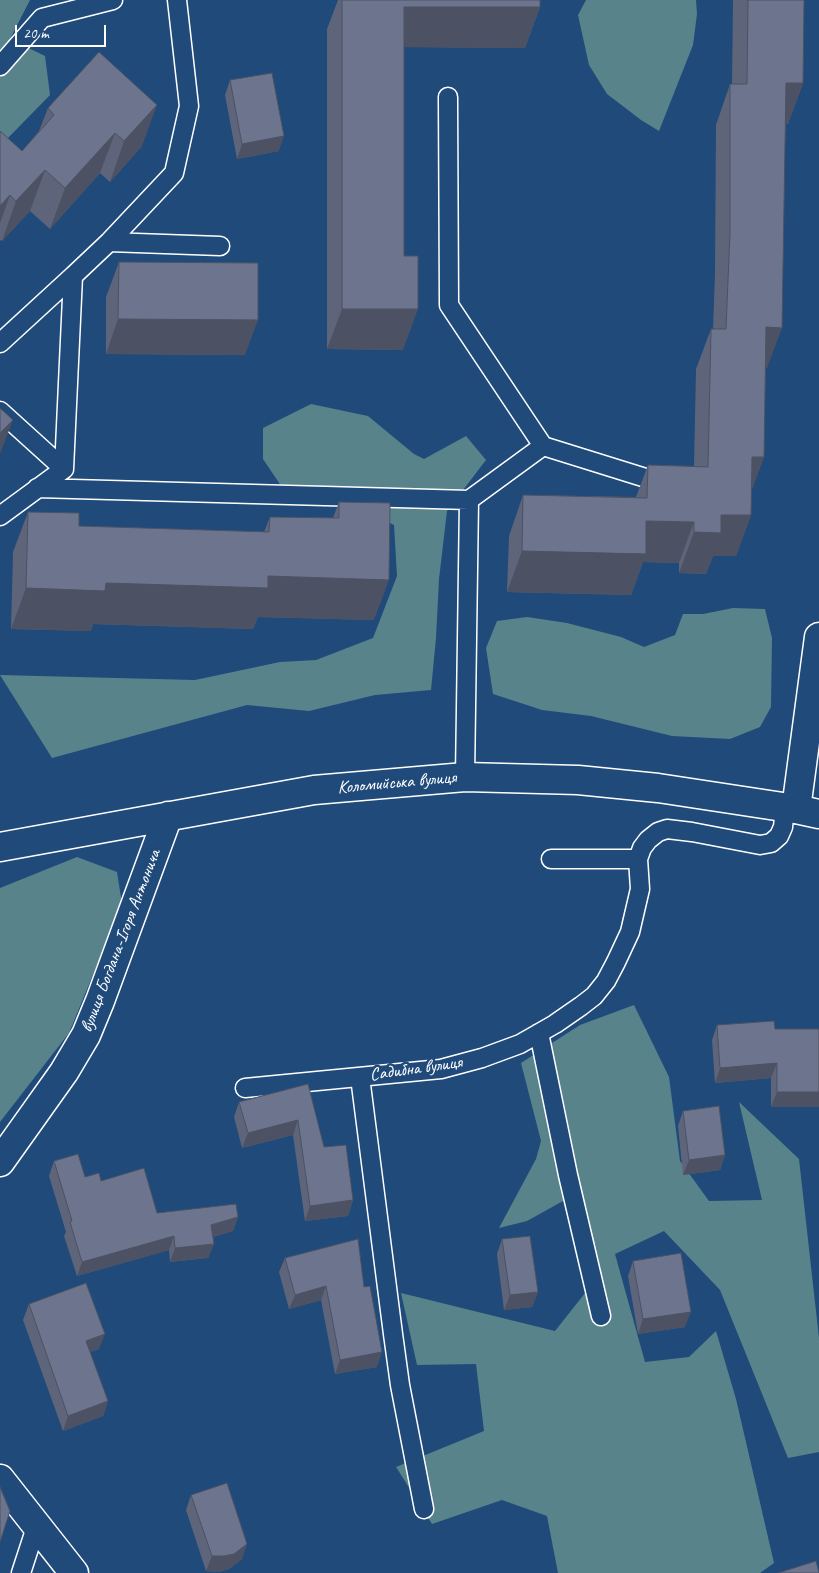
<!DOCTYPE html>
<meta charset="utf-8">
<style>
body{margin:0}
#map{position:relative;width:819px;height:1573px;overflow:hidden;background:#1f4a7a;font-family:Caveat,sans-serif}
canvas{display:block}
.scale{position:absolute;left:15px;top:25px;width:91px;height:22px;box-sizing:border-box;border:2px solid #fff;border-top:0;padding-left:6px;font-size:15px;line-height:18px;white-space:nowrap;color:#fff;-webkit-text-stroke:4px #1f4a7a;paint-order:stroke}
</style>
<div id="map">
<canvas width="819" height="1573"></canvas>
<div class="scale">20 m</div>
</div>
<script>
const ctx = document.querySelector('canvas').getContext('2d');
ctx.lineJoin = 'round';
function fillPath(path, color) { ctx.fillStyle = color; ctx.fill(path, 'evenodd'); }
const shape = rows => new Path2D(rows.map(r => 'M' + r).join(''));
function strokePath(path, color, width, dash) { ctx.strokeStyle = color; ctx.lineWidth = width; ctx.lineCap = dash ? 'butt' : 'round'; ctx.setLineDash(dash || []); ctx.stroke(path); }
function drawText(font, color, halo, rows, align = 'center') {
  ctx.font = font + ' Caveat,sans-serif'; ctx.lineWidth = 5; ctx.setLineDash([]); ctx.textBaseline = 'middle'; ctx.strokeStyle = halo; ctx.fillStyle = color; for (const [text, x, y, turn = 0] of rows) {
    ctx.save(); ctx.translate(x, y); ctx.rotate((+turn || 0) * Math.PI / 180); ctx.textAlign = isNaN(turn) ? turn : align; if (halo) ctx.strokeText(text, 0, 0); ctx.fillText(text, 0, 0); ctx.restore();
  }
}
const green = shape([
 [0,0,30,0,10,39,45,56,50,95,8,138,0,137],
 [586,0,696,0,697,14,693,45,659,131,641,120,607,94,589,65,578,15],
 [311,404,368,416,414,454,424,459,466,436,486,460,447,511,439,579,436,638,431,690,375,695,309,711,247,705,52,758,0,675,195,680,280,662,316,660,373,638,397,576,394,525,359,508,333,503,290,499,263,459,263,428],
 [733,608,765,609,772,638,771,707,760,727,730,739,672,736,591,716,542,710,493,694,486,648,497,621,527,617,567,623,621,637,644,647,675,635,683,614,703,614],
 [77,857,117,872,122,904,69,1033,0,1122,0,888],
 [634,1005,669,1077,680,1161,709,1201,762,1200,739,1102,799,1159,819,1338,819,1452,788,1458,720,1290,664,1231,615,1254,645,1362,689,1357,716,1331,736,1399,774,1563,760,1573,558,1573,547,1516,502,1500,432,1524,396,1467,484,1431,476,1364,417,1365,401,1293,555,1331,593,1283,593,1238,572,1196,527,1221,499,1228,536,1159,541,1141,521,1063,580,1025]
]);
const lane = shape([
 [0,66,42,18,113,0],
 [448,97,449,305,543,446,469,500,465,777],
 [109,242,220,246],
 [0,343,73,276],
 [0,411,64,469],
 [543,446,649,479],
 [37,488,469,500],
 [0,516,64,469,73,276,109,242,174,173,189,106,177,0],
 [551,859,638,859],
 [539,1033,568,1175,601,1316],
 [360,1077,393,1334,400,1385,424,1509],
 [245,1088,441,1069,482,1058,520,1044,555,1024,581,1006,594,996,606,981,616,962,630,932,640,889,638,859,642,848,648,840,658,832,667,829,692,832,760,845,771,843,779,836,783,827,785,808],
 [21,1573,37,1524]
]);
const street = shape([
 [796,809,819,814],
 [0,1479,74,1573]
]);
const secondary = shape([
 [0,847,314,790,465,777,578,780,658,788,796,809,819,637],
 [0,1162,64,1072,86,1035,100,1001,168,816]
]);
const wall = shape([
 [338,0,540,0,540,7,525,48,404,47,403,350,327,349,327,29],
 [733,0,804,0,803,83,788,124,786,124,767,368,765,368,764,457,751,491,751,515,736,556,713,556,706,574,679,573,679,563,643,562,631,595,507,592,509,536,523,495,636,497,648,465,694,466,696,369,711,329,713,329,715,274,716,125,730,84,732,84],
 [99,52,142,146,110,182,100,173,50,229,30,211,2,241,0,240,0,131,22,151,39,131,48,108],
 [230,80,279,151,237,159,225,95],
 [119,262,245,355,106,354,106,297],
 [339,502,374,620,258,617,253,629,93,624,91,631,11,629,13,552,28,512,79,526,264,532,270,517,333,518],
 [717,1025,775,1029,819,1040,819,1107,771,1107,771,1078,715,1083,712,1040],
 [308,1084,324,1147,353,1200,348,1216,305,1221,293,1135,242,1148,234,1117,239,1102],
 [683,1111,725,1155,720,1170,683,1175,678,1126],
 [54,1161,85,1177,101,1181,157,1213,238,1217,233,1231,213,1237,214,1244,208,1258,170,1262,169,1250,77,1276,64,1236,66,1232,49,1176],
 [502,1239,538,1292,532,1307,504,1310,497,1254],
 [285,1258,364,1287,377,1367,335,1374,321,1300,289,1309,279,1272],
 [633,1261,685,1327,638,1334,628,1276],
 [29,1304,99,1349,90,1352,108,1401,103,1416,63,1431,23,1320],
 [191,1495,242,1559,229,1569,219,1572,206,1571,186,1510]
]);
const shadedWall = shape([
 [404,7,540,7,525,48,389,47],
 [786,83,803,83,788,124,771,123],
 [157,105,142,146,110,182,124,141],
 [115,133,100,173,50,229,65,188],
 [284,136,279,151,237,159,242,144],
 [45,170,30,211,2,241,16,201],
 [10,195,0,223,0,206],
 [342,309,418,309,403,350,327,349],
 [118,319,258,320,245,355,106,354],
 [766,327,782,328,767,368,751,368],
 [13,420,0,454,0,433],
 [752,457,764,457,749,498],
 [721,515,751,515,736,556,713,556,706,574,679,573,694,532],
 [646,521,694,522,679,563,643,562,631,595,507,592,522,551],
 [268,576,389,580,374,620,258,617,253,629,93,624,91,631,11,629,26,588,106,583],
 [777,1063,771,1078,715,1083,720,1068],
 [777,1092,819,1092,819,1107,771,1107],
 [298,1120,293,1135,242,1148,248,1133],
 [725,1155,720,1170,683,1175,689,1160],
 [353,1200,348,1216,305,1221,310,1206],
 [238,1217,233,1231,206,1239,211,1225],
 [174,1236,169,1250,77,1276,82,1262],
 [214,1244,208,1258,170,1262,175,1248],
 [326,1286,321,1300,289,1309,295,1295],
 [538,1292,532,1307,504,1310,510,1295],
 [691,1312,685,1327,638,1334,643,1319],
 [105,1334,99,1349,80,1356,86,1341],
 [382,1352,377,1367,335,1374,340,1360],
 [108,1401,103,1416,63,1431,68,1416],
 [247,1544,242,1559,229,1569,219,1572,206,1571,212,1556]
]);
const building = shape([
 [342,0,540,0,540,7,404,7,404,256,418,256,418,309,342,309,342,0],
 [748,0,804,0,803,83,786,83,782,328,766,327,764,457,752,457,751,515,721,515,721,533,694,532,694,522,646,521,646,554,522,551,523,495,647,498,648,465,708,467,711,329,726,329,730,233,730,84,747,84,748,0],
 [99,52,157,105,124,141,115,133,65,188,45,170,16,201,10,195,0,206,0,131,22,151,54,115,48,108,99,52],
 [272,73,284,136,242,144,230,80,272,73],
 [119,262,258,263,258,320,118,319,119,262],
 [0,408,13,420,0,433,0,408],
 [339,502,390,503,389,580,268,576,268,588,106,583,105,591,26,588,28,512,79,513,79,526,269,532,270,517,339,518,339,502],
 [774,1021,775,1029,819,1029,819,1092,777,1092,777,1063,720,1068,717,1025,774,1021],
 [308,1084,324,1147,346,1145,353,1200,310,1206,298,1120,248,1133,239,1102,308,1084],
 [719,1106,725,1155,689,1160,683,1111,719,1106],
 [78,1154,85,1177,99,1173,101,1181,144,1168,157,1213,236,1204,238,1217,211,1225,214,1244,175,1248,174,1236,82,1262,70,1222,72,1221,54,1161,78,1154],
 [530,1236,538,1292,510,1295,502,1239,530,1236],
 [358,1239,364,1287,370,1286,382,1352,340,1360,326,1286,295,1295,285,1258,358,1239],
 [681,1253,691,1312,643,1319,633,1261,681,1253],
 [86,1283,105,1334,86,1341,108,1401,68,1416,29,1304,86,1283],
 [227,1483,247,1544,234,1554,224,1556,212,1556,191,1495,227,1483],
 [0,1487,10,1511,0,1542,0,1487],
 [816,1561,819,1573,778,1573,816,1561]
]);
const streetNames = [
 ["Коломийська вулиця",397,783,-5],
 ["вулиця Богдана-Ігоря Антонича",121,941,-69],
 ["Садибна вулиця",416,1069,-8]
];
fillPath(green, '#59838a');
strokePath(lane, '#fff', 21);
strokePath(street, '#fff', 31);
strokePath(secondary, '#fff', 31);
strokePath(lane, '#1f4a7a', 18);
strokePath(street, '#1f4a7a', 28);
strokePath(secondary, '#1f4a7a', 28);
fillPath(wall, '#5e657a');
fillPath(shadedWall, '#4c5263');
fillPath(building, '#6d758e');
strokePath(building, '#4c5263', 1);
drawText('18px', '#fff', '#1f4a7a', streetNames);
</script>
